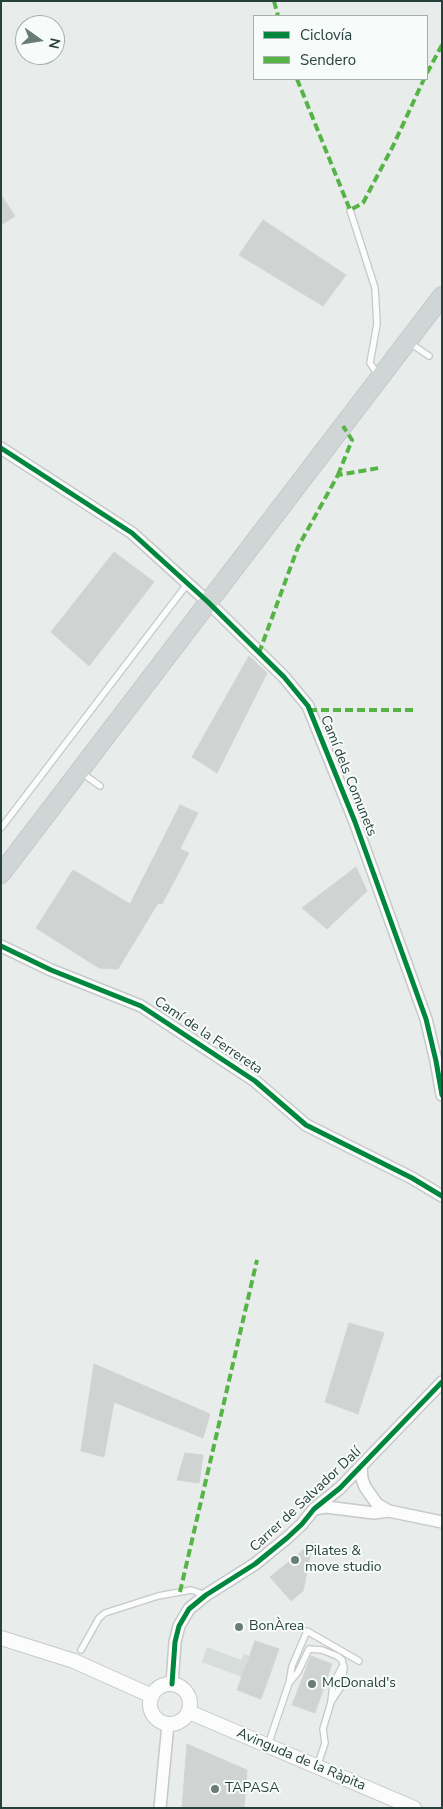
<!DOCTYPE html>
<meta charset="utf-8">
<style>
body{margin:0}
#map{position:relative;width:443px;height:1809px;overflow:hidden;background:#e8ecea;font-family:"Nunito Sans",sans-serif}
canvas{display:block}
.frame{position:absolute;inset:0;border:2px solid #26403b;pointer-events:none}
.legend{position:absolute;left:253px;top:15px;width:175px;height:65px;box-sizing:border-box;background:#f7fbf9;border:1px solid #a3b0ad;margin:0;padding:6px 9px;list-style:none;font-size:15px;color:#26403b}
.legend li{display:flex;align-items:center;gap:10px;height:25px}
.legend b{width:25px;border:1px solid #a3b0ad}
.north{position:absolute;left:15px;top:15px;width:50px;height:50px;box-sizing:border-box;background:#f7fbf9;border:1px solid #a3b0ad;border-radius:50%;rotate:103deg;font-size:14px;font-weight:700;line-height:20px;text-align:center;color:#26403b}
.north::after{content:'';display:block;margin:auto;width:18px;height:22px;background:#6a7c78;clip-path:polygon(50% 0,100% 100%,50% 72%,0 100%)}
</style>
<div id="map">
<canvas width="443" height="1809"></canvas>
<div class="frame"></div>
<ul class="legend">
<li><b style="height:6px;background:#00873e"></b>Ciclovía</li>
<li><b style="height:6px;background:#56b346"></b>Sendero</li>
</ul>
<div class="north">N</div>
</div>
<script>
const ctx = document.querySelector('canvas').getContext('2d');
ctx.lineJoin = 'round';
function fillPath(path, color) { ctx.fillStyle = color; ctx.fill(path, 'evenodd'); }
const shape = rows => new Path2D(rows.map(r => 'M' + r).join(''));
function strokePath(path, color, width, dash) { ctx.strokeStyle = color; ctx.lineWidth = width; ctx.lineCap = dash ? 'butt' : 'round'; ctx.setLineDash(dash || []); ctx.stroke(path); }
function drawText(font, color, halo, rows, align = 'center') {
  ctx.font = font + ' "Nunito Sans",sans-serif'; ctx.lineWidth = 4; ctx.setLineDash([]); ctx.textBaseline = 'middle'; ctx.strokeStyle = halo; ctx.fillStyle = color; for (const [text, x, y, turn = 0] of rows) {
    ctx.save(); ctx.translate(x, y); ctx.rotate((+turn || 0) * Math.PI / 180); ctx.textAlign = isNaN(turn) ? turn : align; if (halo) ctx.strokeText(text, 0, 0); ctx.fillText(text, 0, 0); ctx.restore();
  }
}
const built = shape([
 [207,1647,241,1660,244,1654,249,1656,242,1677,202,1662]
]);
const building = shape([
 [1,195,15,216,1,225,1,195],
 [263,220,346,275,323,306,239,255,263,220],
 [114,552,154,582,89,666,51,632,114,552],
 [249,656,267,673,217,773,192,757,249,656],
 [180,805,198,813,180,849,189,853,162,904,158,903,118,969,99,968,36,928,73,870,130,904,180,805],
 [356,867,367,891,327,929,302,908,356,867],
 [349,1323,384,1333,358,1414,325,1402,349,1323],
 [94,1364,210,1414,203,1438,114,1402,104,1457,81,1451,94,1364],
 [185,1453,203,1455,199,1483,177,1480,185,1453],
 [313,1542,303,1591,291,1601,270,1577,313,1542],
 [255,1641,279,1649,261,1699,237,1690,255,1641],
 [311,1656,332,1664,315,1713,292,1705,311,1656],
 [187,1744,247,1770,244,1808,182,1808,187,1744]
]);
const service = shape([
 [350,210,375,288,377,324,370,363,378,375],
 [410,343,429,356],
 [82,773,100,786],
 [1,828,188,583],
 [81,1650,99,1618,105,1613,158,1596,191,1590,206,1595],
 [289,1683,298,1672,309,1649,322,1650,337,1656,342,1660,344,1667,342,1685,331,1702,323,1729,325,1743,317,1767],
 [331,1702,333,1684,342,1667],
 [268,1745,289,1683,292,1666,307,1631,359,1661]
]);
const minor = shape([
 [1,448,132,533,208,602,284,677,308,706,355,822,426,1019,436,1061,442,1095],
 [1,946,51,970,141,1006,255,1081,306,1125,412,1178,442,1196],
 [361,1466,362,1479,365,1487,377,1504,389,1511,442,1522],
 [314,1509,326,1507,374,1513,389,1511],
 [172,1684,175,1642,179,1626,189,1609,206,1595,255,1564,287,1538,302,1524,314,1509,340,1488,442,1382],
 [160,1808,168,1724]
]);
const tertiary = shape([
 [1,1638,74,1661,152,1696],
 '150 1704a20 20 0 1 1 40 0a20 20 0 1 1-40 0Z',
 [189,1712,414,1808]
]);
const primary = shape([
 [1,874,442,296]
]);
const quiet = shape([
 [274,1,278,16],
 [427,73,442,45],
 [297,79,350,210,363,203,393,146,424,79],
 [338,475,352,440,343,426],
 [259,653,298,547,338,475,379,468],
 [309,710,417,710],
 [180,1592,257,1260]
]);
const cycleway = shape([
 [1,448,132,533,208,602,284,677,308,706,355,822,426,1019,436,1061,442,1095],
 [1,946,51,970,141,1006,255,1081,306,1125,412,1178,442,1196],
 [172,1684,175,1642,179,1626,189,1609,206,1595,255,1564,287,1538,302,1524,314,1509,340,1488,442,1382]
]);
const markers = [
 [295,1560,5,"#6a7c78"],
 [239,1627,5,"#6a7c78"],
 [312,1684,5,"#6a7c78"],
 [215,1789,5,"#6a7c78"]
];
const streetNames = [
 ["Camí dels Comunets",348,776,68],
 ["Camí de la Ferrereta",208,1036,34],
 ["Carrer de Salvador Dalí",306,1500,-43],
 ["Avinguda de la Ràpita",301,1760,23]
];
const poiNames = [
 ["Pilates &",305,1552],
 ["move studio",305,1568],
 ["BonÀrea",249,1627],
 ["McDonald's",322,1684],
 ["TAPASA",225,1789]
];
fillPath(built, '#d6dddb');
fillPath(building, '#cfd4d2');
strokePath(building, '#d1d5d3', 1);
strokePath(service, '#c5c9c8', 8);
strokePath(minor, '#c5c9c8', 14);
strokePath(tertiary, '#c5c9c8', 16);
strokePath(primary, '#c3cac9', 20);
strokePath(service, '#fcfcfc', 5.5);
strokePath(minor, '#fcfcfc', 11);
strokePath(tertiary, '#fcfcfc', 14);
strokePath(primary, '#d0d6d5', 18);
strokePath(quiet, '#56b346', 4, [8, 4]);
strokePath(cycleway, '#00873e', 5);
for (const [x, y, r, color] of markers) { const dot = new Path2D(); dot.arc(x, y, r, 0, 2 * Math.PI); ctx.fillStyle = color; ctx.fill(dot); strokePath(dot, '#f7fbf9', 2); }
drawText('14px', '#26403b', '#f7fbf9', streetNames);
drawText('14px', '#26403b', '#f7fbf9', poiNames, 'left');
</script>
